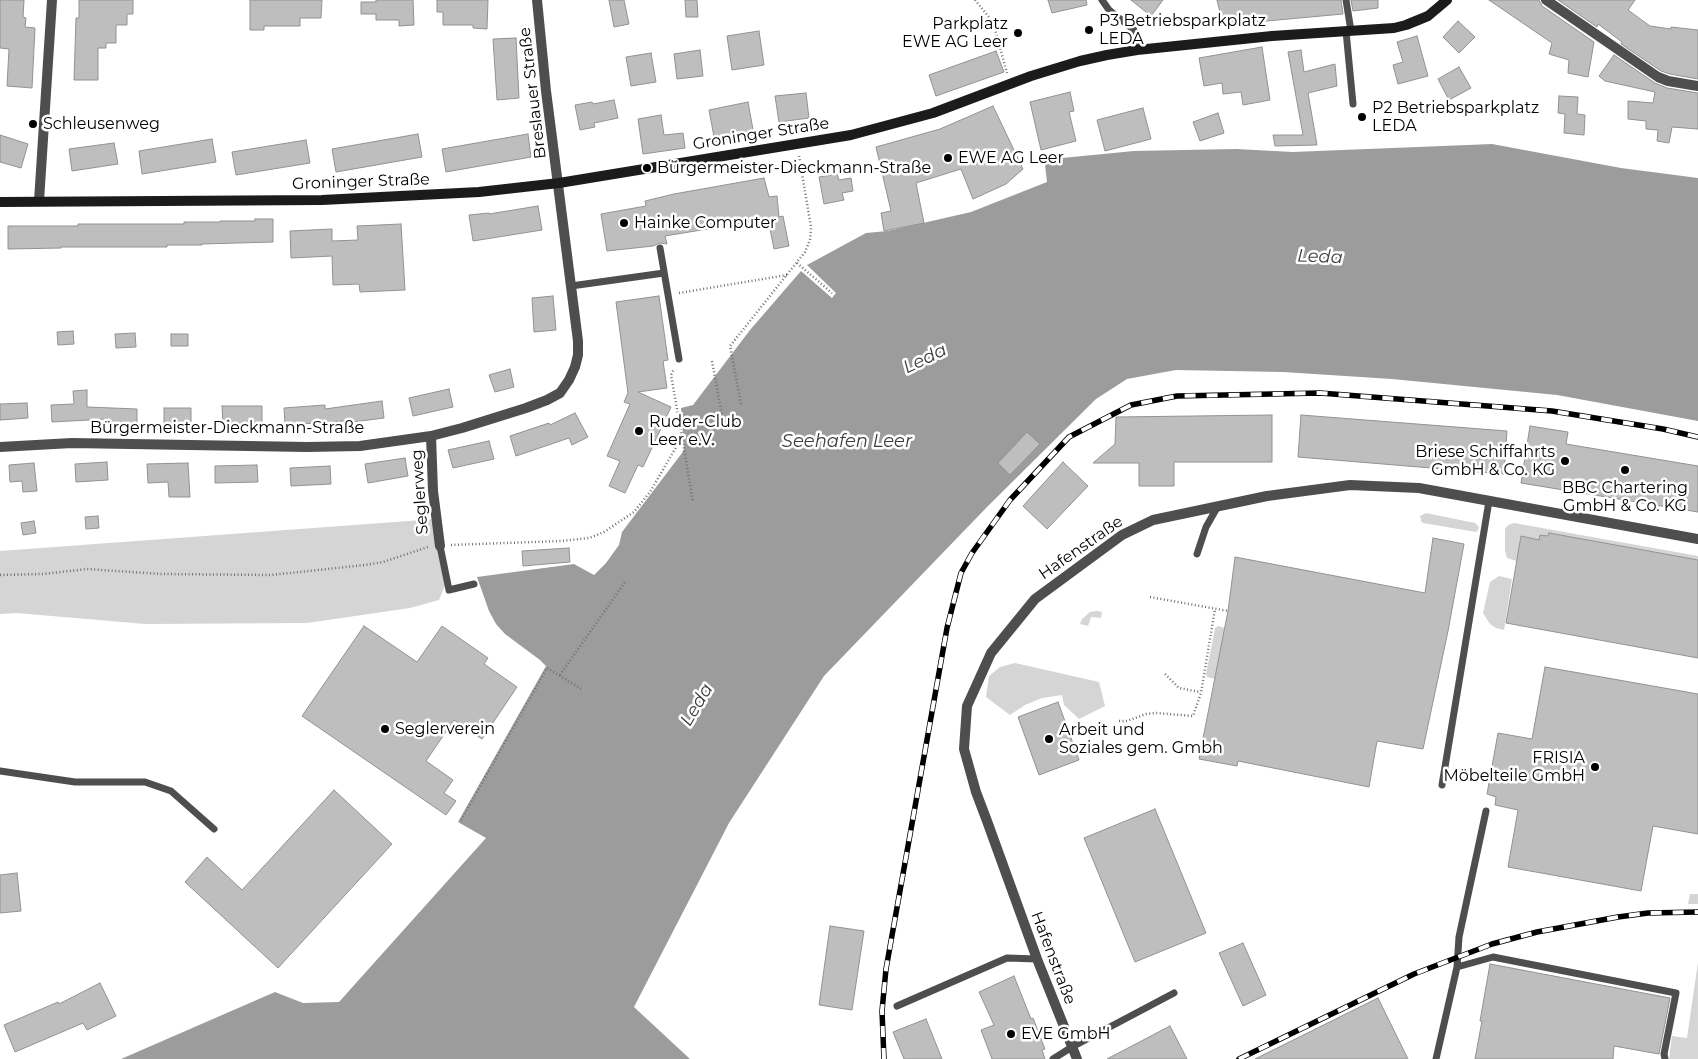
<!DOCTYPE html>
<meta charset="utf-8">
<style>
body{margin:0}
canvas{display:block;background:#fff}
</style>
<canvas width="1698" height="1059"></canvas>
<script>
const ctx = document.querySelector('canvas').getContext('2d');
ctx.lineJoin = 'round';
function fillPath(path, color) { ctx.fillStyle = color; ctx.fill(path, 'evenodd'); }
const shape = rows => new Path2D(rows.map(r => 'M' + r).join(''));
function strokePath(path, color, width, dash) { ctx.strokeStyle = color; ctx.lineWidth = width; ctx.lineCap = dash ? 'butt' : 'round'; ctx.setLineDash(dash || []); ctx.stroke(path); }
function drawText(font, color, halo, rows, align = 'center') {
  ctx.font = font + ' Montserrat,sans-serif'; ctx.lineWidth = 5; ctx.setLineDash([]); ctx.textBaseline = 'middle'; ctx.strokeStyle = halo; ctx.fillStyle = color; for (const [text, x, y, turn = 0] of rows) {
    ctx.save(); ctx.translate(x, y); ctx.rotate((+turn || 0) * Math.PI / 180); ctx.textAlign = isNaN(turn) ? turn : align; if (halo) ctx.strokeText(text, 0, 0); ctx.fillText(text, 0, 0); ctx.restore();
  }
}
const green = shape([
 [1426,513,1475,523,1479,527,1478,530,1476,532,1423,523,1421,521,1420,516],
 [436,519,448,578,439,600,410,608,307,623,145,624,17,613,0,614,0,551],
 [1514,523,1698,556,1698,560,1549,533,1548,536,1540,535,1539,540,1521,537,1517,561,1507,558,1505,551,1505,529,1508,525],
 [1499,576,1512,579,1504,630,1496,628,1490,624,1483,613,1490,582],
 [1097,611,1102,612,1101,618,1091,617,1088,626,1080,624,1082,619,1090,612],
 [1218,626,1225,628,1215,679,1207,677,1206,674,1215,628],
 [1015,663,1099,682,1105,706,1079,719,1064,705,1062,695,1042,698,1025,705,1010,715,986,697,989,676,1000,667],
 [1690,894,1698,894,1698,904,1688,904],
 [1698,962,1698,1059,1669,1059,1672,1036,1687,1038]
]);
const water = shape([
 [1492,144,1621,168,1698,178,1698,421,1557,395,1392,379,1283,372,1176,370,1127,379,1096,399,987,507,824,676,729,823,634,1007,690,1059,121,1059,275,992,303,1003,339,1002,486,838,458,822,546,666,540,660,505,634,496,624,489,611,477,577,574,564,594,575,606,563,619,545,622,532,682,453,684,449,681,408,693,405,750,330,801,271,832,298,836,293,807,265,866,233,888,231,971,212,1047,182,1045,165,1062,158,1134,151,1236,149,1293,152]
]);
const building = shape([
 [0,0,24,0,23,17,26,18,25,27,35,28,32,88,7,86,9,49,0,48,0,0],
 [79,0,133,0,133,14,127,14,127,25,116,25,116,43,106,43,106,48,98,48,98,80,74,80,76,18,79,18,79,0],
 [250,0,322,0,321,18,300,18,300,26,264,26,264,30,250,30,250,0],
 [376,0,413,0,414,25,399,26,399,20,376,20,376,14,361,14,361,2,376,2,376,0],
 [437,0,488,0,487,29,473,28,473,25,443,25,443,12,437,12,437,0],
 [609,0,624,0,629,24,614,27,609,0],
 [685,0,697,0,698,17,686,17,685,0],
 [1048,0,1086,0,1087,5,1052,13,1048,0],
 [1131,0,1163,0,1151,16,1131,0],
 [1217,0,1341,0,1343,14,1223,25,1217,0],
 [1351,0,1378,0,1378,8,1353,11,1351,0],
 [1489,0,1539,0,1542,6,1594,42,1588,77,1568,73,1569,60,1549,54,1552,43,1489,0],
 [1558,0,1635,0,1628,10,1650,26,1671,29,1671,27,1698,30,1698,79,1670,74,1661,71,1621,44,1622,42,1598,24,1597,27,1558,0],
 [1458,21,1475,37,1459,53,1443,37,1458,21],
 [759,31,764,65,732,70,727,36,759,31],
 [1417,36,1428,76,1398,84,1393,65,1403,62,1397,42,1417,36],
 [516,38,519,98,497,100,493,39,516,38],
 [1262,47,1270,100,1243,105,1241,92,1223,94,1222,83,1204,86,1199,58,1262,47],
 [700,50,703,76,677,79,674,54,700,50],
 [1301,50,1304,72,1335,64,1337,86,1308,93,1317,145,1275,146,1273,135,1303,135,1288,52,1301,50],
 [996,51,1004,72,936,96,929,75,996,51],
 [651,53,656,82,631,86,626,57,651,53],
 [1614,55,1655,83,1667,88,1698,93,1698,129,1672,127,1669,143,1657,141,1658,130,1646,129,1646,121,1628,119,1628,101,1653,103,1655,92,1605,81,1599,76,1614,55],
 [1459,67,1471,88,1449,100,1438,79,1459,67],
 [1070,92,1074,111,1069,112,1076,141,1041,150,1030,102,1070,92],
 [806,93,809,118,779,122,775,96,806,93],
 [1559,96,1578,97,1577,114,1585,115,1584,135,1564,133,1565,114,1558,113,1559,96],
 [614,100,618,118,594,123,595,127,580,130,575,105,592,102,593,104,614,100],
 [748,102,754,135,715,142,709,110,748,102],
 [993,106,1023,169,1006,184,973,199,961,169,916,183,924,223,884,231,881,213,891,211,876,147,940,129,993,106],
 [1143,108,1151,139,1105,151,1097,120,1143,108],
 [1218,113,1224,133,1200,141,1193,122,1218,113],
 [661,115,664,135,683,133,685,148,643,154,638,119,661,115],
 [418,134,422,157,336,172,332,149,418,134],
 [528,134,531,157,446,172,442,149,528,134],
 [0,135,28,144,21,168,0,162,0,135],
 [212,139,216,162,142,174,139,151,212,139],
 [306,140,310,163,236,175,232,152,306,140],
 [114,143,118,164,72,171,69,149,114,143],
 [837,174,839,180,851,178,853,191,842,193,844,200,824,204,819,177,837,174],
 [764,178,769,197,777,196,779,217,783,216,789,246,774,249,768,219,665,236,667,244,660,243,653,246,607,251,601,214,646,206,645,201,674,194,764,178],
 [538,206,542,230,473,241,469,215,489,213,489,214,538,206],
 [255,219,273,219,273,242,202,244,202,245,167,245,167,247,61,247,61,248,8,249,8,226,78,226,78,224,184,224,184,222,220,222,220,221,255,221,255,219],
 [401,224,405,290,360,292,359,284,333,285,332,256,291,258,290,231,332,229,332,241,358,240,357,226,401,224],
 [553,296,556,330,534,332,532,298,553,296],
 [659,296,668,360,663,361,667,388,638,392,671,407,643,467,638,465,625,493,609,486,620,461,607,456,630,404,624,402,628,393,616,302,659,296],
 [73,331,74,344,58,345,57,332,73,331],
 [135,333,136,347,116,348,115,334,135,333],
 [171,334,188,334,188,346,171,346,171,334],
 [510,369,514,387,495,392,489,375,510,369],
 [449,389,453,407,413,416,409,398,449,389],
 [87,390,87,407,137,409,137,424,108,423,108,419,52,422,51,405,74,404,73,391,87,390],
 [382,401,384,418,345,423,344,421,285,425,284,408,325,405,325,409,382,401],
 [27,403,28,418,0,420,0,404,27,403],
 [222,406,262,406,262,423,223,424,222,406],
 [164,408,191,408,191,424,164,424,164,408],
 [575,413,588,437,572,445,569,438,516,456,510,436,549,423,550,425,575,413],
 [1272,415,1272,462,1174,462,1174,486,1139,486,1139,463,1093,463,1115,444,1116,417,1272,415],
 [1301,415,1507,431,1504,474,1298,457,1301,415],
 [1530,426,1568,432,1566,444,1698,466,1698,512,1521,483,1530,426],
 [1027,432,1040,444,1010,475,998,463,1027,432],
 [489,441,494,459,453,468,448,450,489,441],
 [405,458,408,476,368,483,365,464,405,458],
 [107,462,108,480,76,482,75,464,107,462],
 [1063,462,1088,486,1047,529,1023,506,1063,462],
 [34,463,37,491,23,492,22,481,10,482,9,465,34,463],
 [188,463,190,497,169,497,168,482,148,483,147,464,188,463],
 [257,465,258,482,215,483,215,466,257,465],
 [330,466,331,484,291,486,290,468,330,466],
 [98,516,99,528,86,529,85,517,98,516],
 [34,521,36,533,23,535,21,523,34,521],
 [1549,533,1698,560,1698,658,1506,623,1521,536,1539,540,1540,535,1548,536,1549,533],
 [1433,538,1464,544,1448,631,1423,749,1377,741,1369,787,1238,761,1237,766,1199,759,1228,611,1235,557,1425,593,1433,538],
 [569,548,570,562,523,566,522,551,569,548],
 [364,626,417,662,442,626,488,658,484,664,517,687,482,739,454,720,426,761,453,780,444,793,456,801,446,815,302,716,364,626],
 [1545,667,1698,694,1698,834,1653,826,1641,891,1508,867,1518,810,1495,805,1496,797,1487,794,1498,733,1532,739,1545,667],
 [1058,702,1079,760,1039,775,1018,717,1058,702],
 [334,790,392,844,278,968,185,882,207,857,242,890,334,790],
 [1155,809,1206,933,1135,962,1084,838,1155,809],
 [17,873,21,911,0,913,0,875,17,873],
 [830,926,864,931,852,1010,819,1005,830,926],
 [1243,943,1266,995,1243,1006,1219,953,1243,943],
 [1490,964,1670,998,1659,1054,1614,1046,1613,1059,1475,1059,1482,1021,1480,1021,1490,964],
 [1014,976,1031,1019,1033,1018,1045,1049,1042,1050,1045,1059,992,1059,981,1030,994,1025,979,992,1014,976],
 [100,983,116,1016,87,1030,83,1023,15,1052,4,1025,58,1002,59,1004,100,983],
 [1378,998,1408,1059,1255,1059,1378,998],
 [926,1019,942,1059,904,1059,893,1032,926,1019],
 [1170,1026,1187,1059,1107,1059,1170,1026]
]);
const path = shape([
 [975,0,993,22,1007,73],
 [797,263,832,293],
 [679,293,787,275],
 [712,361,722,415],
 [741,404,730,346,805,252,810,240,811,227,799,156],
 [682,437,693,502],
 [451,545,561,541,589,538,604,532,634,512,650,492,682,437,671,375,674,369],
 [0,575,43,574,87,569,161,574,271,575,365,565,383,562,428,547],
 [1150,597,1228,611],
 [1165,674,1179,688,1200,692],
 [560,675,625,582],
 [1119,721,1127,721,1146,714,1156,713,1193,716,1201,693,1215,609],
 [461,820,547,668,583,690]
]);
const lane = shape([
 [1102,0,1109,10,1134,30,1137,50],
 [1346,0,1351,31],
 [1346,31,1353,104],
 [660,248,679,359],
 [571,286,664,273],
 [440,546,449,590,474,584],
 [1197,554,1206,527,1218,506],
 [0,771,75,782,145,782,171,791,214,829],
 [1442,785,1489,501],
 [1457,967,1459,937,1486,811],
 [897,1006,1007,958,1037,959],
 [1053,1059,1072,1047,1174,993],
 [1436,1059,1457,967,1493,957,1676,993,1664,1054,1665,1059]
]);
const street = shape([
 [1546,0,1658,77,1668,81,1698,86],
 [39,201,52,0],
 [431,436,433,491,440,546],
 [0,447,72,443,307,447,360,446,431,436,462,428,526,408,547,400,560,393,569,380,575,367,578,355,578,341,546,91,537,0],
 [1077,1059,1037,959,987,821,976,792,964,749,967,706,991,653,1035,599,1122,535,1153,520,1267,496,1350,485,1419,488,1698,539]
]);
const secondary = shape([
 [0,202,322,200,479,192,559,183,851,135,933,113,1031,76,1080,61,1107,55,1137,50,1272,36,1394,28,1406,25,1428,16,1447,0]
]);
const rail = shape([
 [884,1059,882,1011,886,969,947,628,961,573,972,553,1010,500,1069,437,1131,405,1177,396,1320,393,1552,411,1663,429,1698,437],
 [1239,1059,1414,974,1492,944,1537,932,1618,917,1648,913,1698,912]
]);
const markers = [
 [1089,30,5,"#000"],
 [1018,33,5,"#000"],
 [1362,117,5,"#000"],
 [33,124,5,"#000"],
 [948,158,5,"#000"],
 [647,168,5,"#000"],
 [624,223,5,"#000"],
 [639,431,5,"#000"],
 [1565,461,5,"#000"],
 [1625,470,5,"#000"],
 [385,729,5,"#000"],
 [1049,739,5,"#000"],
 [1595,767,5,"#000"],
 [1011,1034,5,"#000"]
];
const poiNames = [
 ["P3 Betriebsparkplatz",1099,21],
 ["LEDA",1099,39],
 ["Parkplatz",1008,24,"right"],
 ["EWE AG Leer",1008,42,"right"],
 ["P2 Betriebsparkplatz",1372,108],
 ["LEDA",1372,126],
 ["Schleusenweg",43,124],
 ["EWE AG Leer",958,158],
 ["Bürgermeister-Dieckmann-Straße",657,168],
 ["Hainke Computer",634,223],
 ["Ruder-Club",649,422],
 ["Leer e.V.",649,440],
 ["Briese Schiffahrts",1555,452,"right"],
 ["GmbH & Co. KG",1555,470,"right"],
 ["BBC Chartering",1625,488,"center"],
 ["GmbH & Co. KG",1625,506,"center"],
 ["Seglerverein",395,729],
 ["Arbeit und",1059,730],
 ["Soziales gem. Gmbh",1059,748],
 ["FRISIA",1585,758,"right"],
 ["Möbelteile GmbH",1585,776,"right"],
 ["EVE GmbH",1021,1034]
];
const streetNames = [
 ["Breslauer Straße",533,93,-97],
 ["Groninger Straße",761,134,-9],
 ["Groninger Straße",361,182,-2],
 ["Bürgermeister-Dieckmann-Straße",227,428],
 ["Seglerweg",420,492,-94],
 ["Hafenstraße",1081,548,-35],
 ["Hafenstraße",1053,958,69]
];
const waterNames = [
 ["Leda",1320,257,2],
 ["Leda",925,359,-26],
 ["Seehafen Leer",847,442],
 ["Leda",697,705,-59]
];
fillPath(green, '#d5d5d5');
fillPath(water, '#9c9c9c');
fillPath(building, '#bebebe');
strokePath(building, '#929292', 1);
strokePath(path, '#707070', 2.5, [1, 2.5]);
strokePath(lane, '#4e4e4e', 7);
strokePath(street, '#4e4e4e', 10);
strokePath(secondary, '#1b1b1b', 10);
strokePath(rail, '#000', 5.5);
strokePath(rail, '#fff', 4, [11]);
for (const [x, y, r, color] of markers) { const dot = new Path2D(); dot.arc(x, y, r, 0, 2 * Math.PI); ctx.fillStyle = color; ctx.fill(dot); strokePath(dot, '#fff', 2); }
drawText('16px', '#000', '#fff', poiNames, 'left');
drawText('16px', '#000', '#fff', streetNames);
drawText('italic 18px', '#3d3d3d', '#fff', waterNames);
</script>
